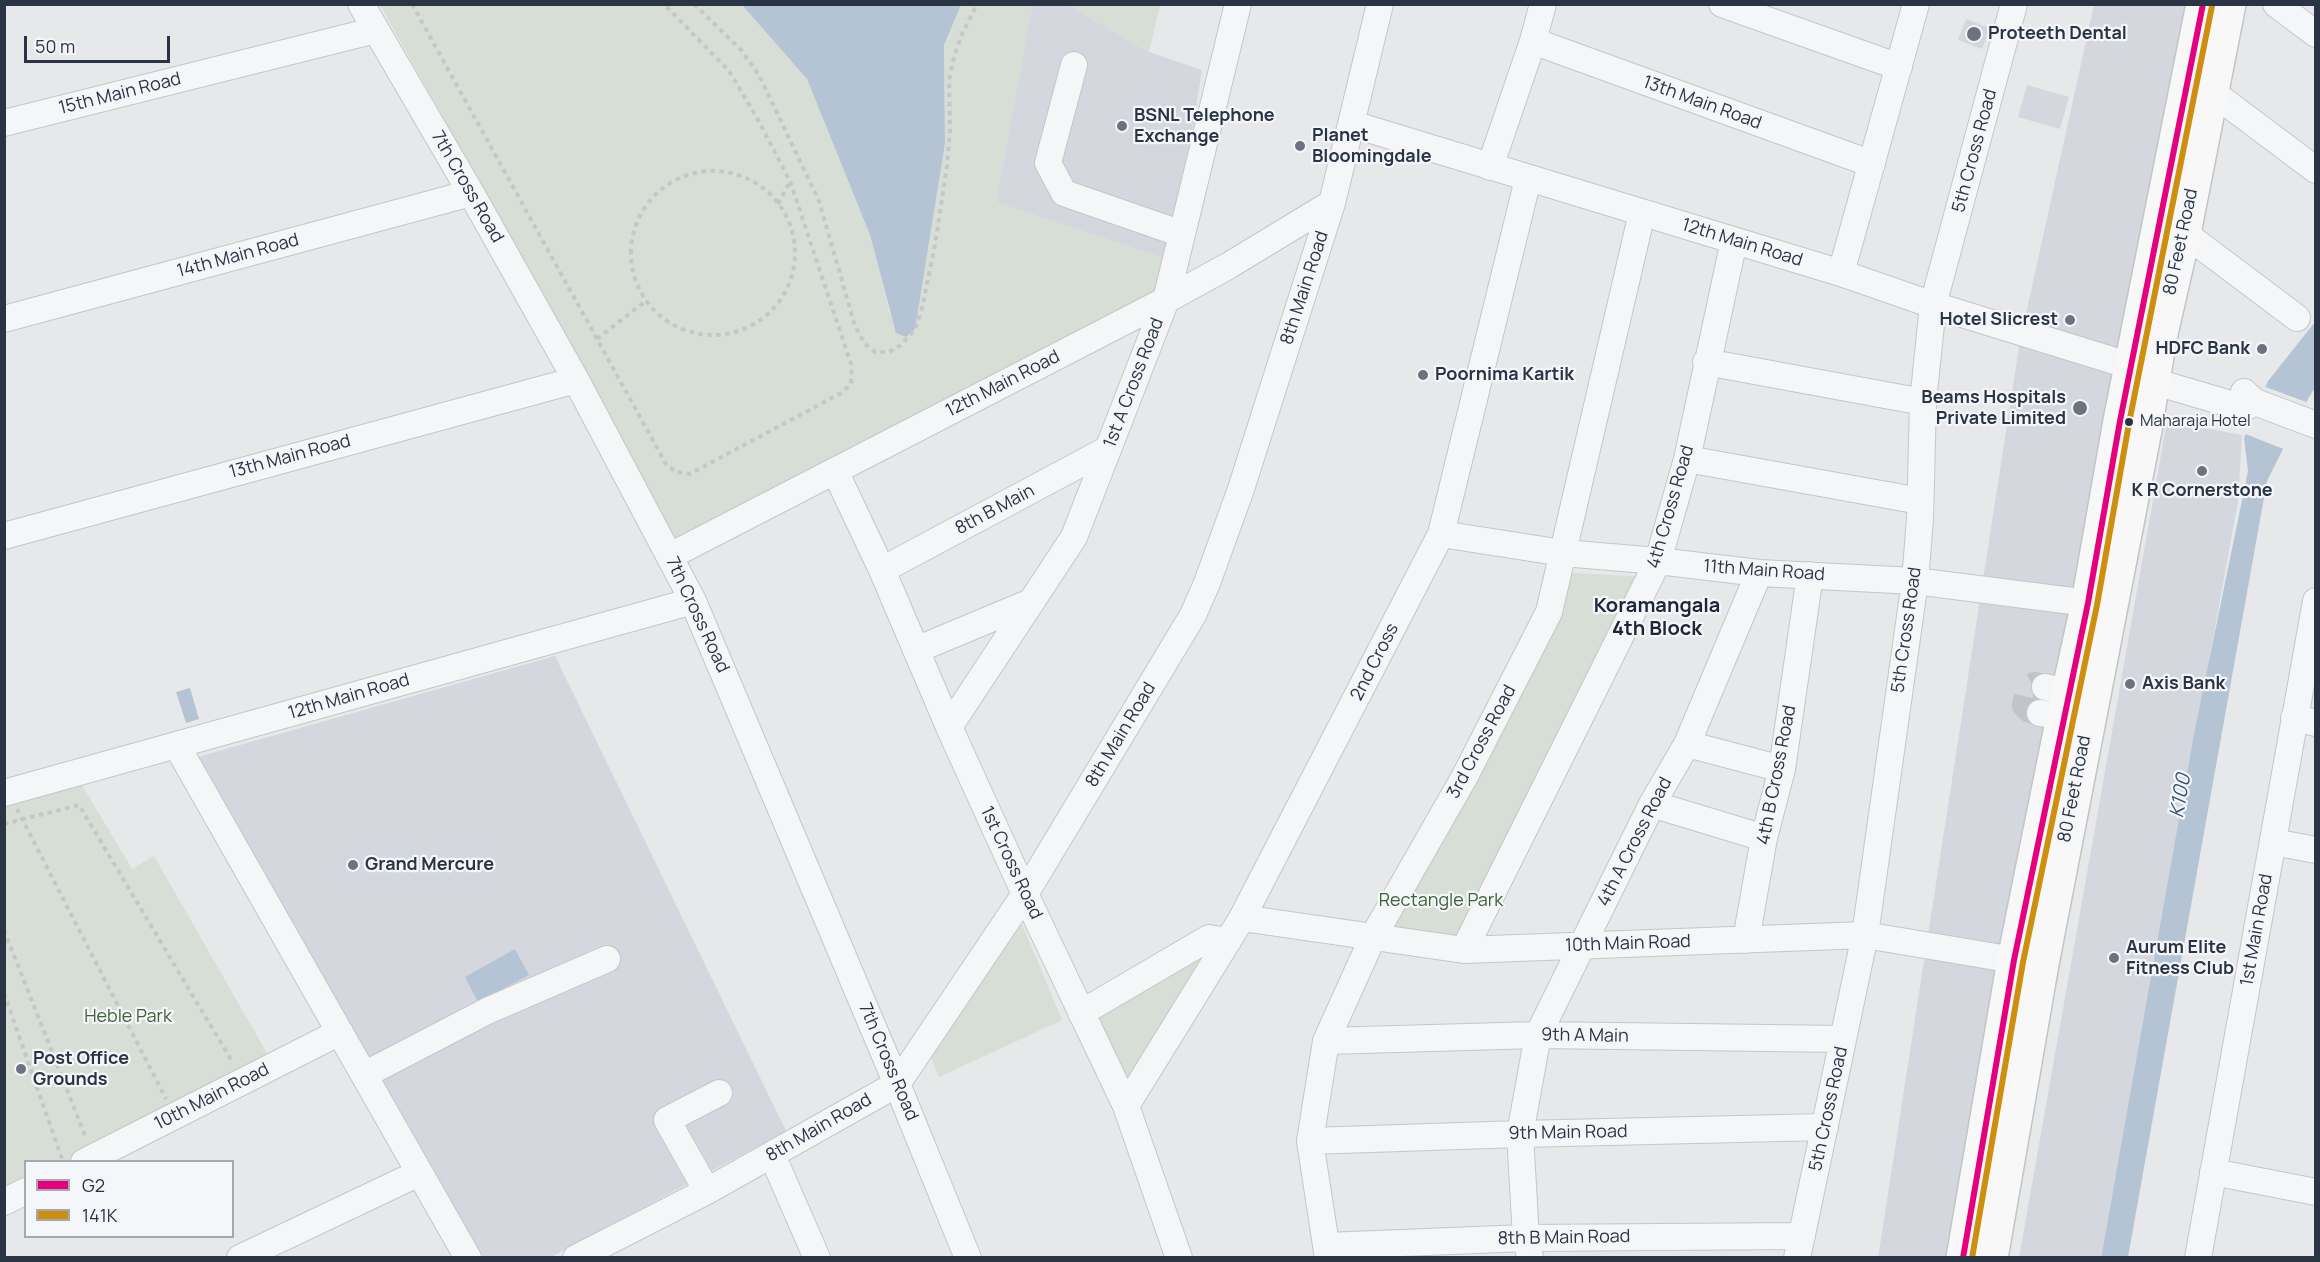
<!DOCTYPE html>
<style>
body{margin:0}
#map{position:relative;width:2320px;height:1262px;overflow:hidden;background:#e6e8ea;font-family:Manrope,sans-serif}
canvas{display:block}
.frame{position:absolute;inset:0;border:6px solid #2b3445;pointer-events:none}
.legend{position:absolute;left:24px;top:1160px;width:210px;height:78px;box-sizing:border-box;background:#f4f6f9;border:2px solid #a4a8b1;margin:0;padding:8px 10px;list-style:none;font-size:18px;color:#2b3445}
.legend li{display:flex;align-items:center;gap:12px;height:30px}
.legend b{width:30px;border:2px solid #a4a8b1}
.scale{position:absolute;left:24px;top:36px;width:146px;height:27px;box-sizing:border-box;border:3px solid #2b3445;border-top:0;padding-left:8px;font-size:18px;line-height:21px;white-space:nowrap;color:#2b3445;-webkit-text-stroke:4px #f4f6f9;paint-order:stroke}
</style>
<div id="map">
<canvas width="2320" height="1262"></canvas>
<div class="frame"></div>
<ul class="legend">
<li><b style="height:8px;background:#e5007d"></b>G2</li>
<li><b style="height:8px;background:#ce8f0e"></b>141K</li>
</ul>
<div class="scale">50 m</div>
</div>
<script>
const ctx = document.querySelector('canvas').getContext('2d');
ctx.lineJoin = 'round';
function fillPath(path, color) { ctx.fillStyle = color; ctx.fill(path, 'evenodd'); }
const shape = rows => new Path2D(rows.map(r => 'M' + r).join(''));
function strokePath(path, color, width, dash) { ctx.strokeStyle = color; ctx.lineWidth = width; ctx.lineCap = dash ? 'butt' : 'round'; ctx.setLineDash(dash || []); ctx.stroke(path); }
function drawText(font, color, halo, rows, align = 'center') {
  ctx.font = font + ' Manrope,sans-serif'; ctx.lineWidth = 4.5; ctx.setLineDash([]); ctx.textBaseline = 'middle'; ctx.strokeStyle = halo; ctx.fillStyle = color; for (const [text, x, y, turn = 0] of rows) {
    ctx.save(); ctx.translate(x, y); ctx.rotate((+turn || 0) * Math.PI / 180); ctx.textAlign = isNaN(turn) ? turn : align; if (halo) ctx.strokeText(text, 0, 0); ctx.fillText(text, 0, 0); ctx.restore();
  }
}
const built = shape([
 [1032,5,1068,5,1149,52,1202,70,1172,261,996,202],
 [2094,5,2187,5,1952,1257,1878,1258,2020,341],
 [1966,19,1990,28,1982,49,1958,40],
 [2027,85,2069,97,2060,129,2018,117],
 [2167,421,2242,435,2238,501,2101,1257,2019,1258],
 [555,656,786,1131,551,1257,476,1257,194,758]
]);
const green = shape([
 [380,5,742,5,807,79,870,235,891,318,945,143,944,45,961,5,1032,5,996,202,1172,261,1161,303,680,555,573,350],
 [1068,5,1160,5,1149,52],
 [1572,573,1650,577,1460,938,1387,931,1560,612],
 [79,780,132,869,154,856,272,1062,76,1161,26,1162,25,1187,5,1198,5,803],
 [1022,924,1062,1020,939,1077,930,1055],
 [1209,950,1125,1082,1095,1019]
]);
const water = shape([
 [742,5,961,5,944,45,945,143,915,329,906,337,896,333,870,235,807,79],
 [2315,322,2315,388,2309,397,2267,481,2128,1257,2101,1258,2195,729,2248,471,2244,438,2268,381],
 [190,688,199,719,186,723,176,692],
 [515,949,529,975,478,1002,465,977]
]);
const pier = shape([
 [2263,386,2309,403,2286,450,2243,433]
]);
const minorTunnel = shape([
 [2040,713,2030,710,2025,705,2029,688,2035,685,2045,687]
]);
const path = shape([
 [412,4,666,464,676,472,690,474,843,392,851,383,852,367,790,181,756,116,729,71,664,4],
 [694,4,741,50,759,75,819,201,855,326,865,344,875,352,889,352,901,345,915,329,922,308,935,245,947,166,950,130,949,80,954,57,962,34,977,4],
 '631 253a82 82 0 1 1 164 0a82 82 0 1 1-164 0Z',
 [778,204,790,181],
 [597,339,647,300],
 [17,809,166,1099],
 [4,824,79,805,233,1063],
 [4,930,86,1138],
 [4,993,62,1159]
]);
const minor = shape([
 [361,4,471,193,576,380,693,601,897,1084,968,1258],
 [1722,4,1899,67],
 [2276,4,2316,34],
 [1533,41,1872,164],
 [1074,65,1048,163,1064,193,1182,234],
 [2212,92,2316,170],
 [4,123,376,30],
 [1352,124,1841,273,1933,305,2131,366,2152,381,2244,408,2255,402],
 [1490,167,1533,41,1543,4],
 [2184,233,2297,318],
 [1841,273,1916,4],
 [4,319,471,193],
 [1706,362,1923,402],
 [2244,392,2255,402,2316,425],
 [1687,459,1920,501],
 [835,471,882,570,949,727,1025,894,1126,1106,1179,1258],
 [1441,534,1563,553,1658,561,1759,573,1915,581,2088,603],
 [4,536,576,380],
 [670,556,1166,300,1228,266,1332,203],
 [882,570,1108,449],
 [916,650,1031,602],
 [2045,687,2068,692],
 [2040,713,2063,717],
 [2294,718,2316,723],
 [949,727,1074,537,1166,300,1238,4],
 [1687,744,1782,769],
 [177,746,468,1258],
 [4,793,693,601],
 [1652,804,1764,838],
 [2273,842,2316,850],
 [1242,918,1464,950,1865,935,2014,960],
 [1746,940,1764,838,1782,769,1810,575],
 [1464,950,1658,561,1687,459,1734,241],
 [1081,1013,1209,938,1228,941],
 [1326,1041,1538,1035,1843,1039],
 [364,1075,487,1011,607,959],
 [1126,1106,1242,918,1441,534,1528,179],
 [1310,1141,1520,1134,1825,1127],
 [772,1155,817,1258],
 [84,1162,340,1032],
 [2213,1172,2316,1192],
 [707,1191,667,1120,719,1093],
 [4,1202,26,1191],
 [1326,1246,1526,1238,1802,1236],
 [240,1258,419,1173],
 [576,1258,707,1191,897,1084,1025,894,1193,615,1207,583,1241,489,1332,203,1380,4],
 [1328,1258,1310,1141,1326,1041,1373,937,1465,776,1549,612,1642,213],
 [1530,1258,1526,1238,1520,1134,1538,1035,1652,804,1687,744,1759,573],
 [1797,1258,1865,935,1915,581,1920,519,1923,402,1933,305,2014,4],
 [2198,1258,2316,601]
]);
const major = shape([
 [1963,1258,2014,960,2065,707,2088,603,2120,421,2203,4],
 [1991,1258,2042,964,2145,430,2160,338,2184,233,2229,4]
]);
const bus1 = shape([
 [1963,1258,2014,960,2088,603,2120,421,2203,4]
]);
const bus2 = shape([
 [1972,1258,2023,962,2097,605,2129,423,2212,6]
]);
const markers = [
 [1974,34,8,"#6c737f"],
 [1122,126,6,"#6c737f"],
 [1300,146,6,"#6c737f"],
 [2070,320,6,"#6c737f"],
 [2262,349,6,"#6c737f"],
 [1423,375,6,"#6c737f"],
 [2080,408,8,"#6c737f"],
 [2129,422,5,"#2b3445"],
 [2202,471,6,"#6c737f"],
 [2130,684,6,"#6c737f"],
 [353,865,6,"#6c737f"],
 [2114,958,6,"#6c737f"],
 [21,1069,6,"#6c737f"]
];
const busNames = [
 ["Maharaja Hotel",2140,422]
];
const poiNames = [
 ["Proteeth Dental",1988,34],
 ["BSNL Telephone",1134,116],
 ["Exchange",1134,137],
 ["Planet",1312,136],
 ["Bloomingdale",1312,157],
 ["Hotel Slicrest",2058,320,"right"],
 ["HDFC Bank",2250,349,"right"],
 ["Poornima Kartik",1435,375],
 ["Beams Hospitals",2066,398,"right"],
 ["Private Limited",2066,419,"right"],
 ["K R Cornerstone",2202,491,"center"],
 ["Axis Bank",2142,684],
 ["Grand Mercure",365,865],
 ["Aurum Elite",2126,948],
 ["Fitness Club",2126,969],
 ["Post Office",33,1059],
 ["Grounds",33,1080]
];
const streetNames = [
 ["15th Main Road",120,94,-14],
 ["13th Main Road",1702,103,20],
 ["5th Cross Road",1975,151,-75],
 ["7th Cross Road",467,187,60],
 ["80 Feet Road",2181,242,-78],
 ["12th Main Road",1742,243,17],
 ["14th Main Road",238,256,-15],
 ["8th Main Road",1305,288,-72],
 ["1st A Cross Road",1134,383,-69],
 ["12th Main Road",1003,384,-27],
 ["13th Main Road",290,457,-15],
 ["4th Cross Road",1671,507,-74],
 ["8th B Main",995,510,-28],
 ["11th Main Road",1764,571,4],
 ["7th Cross Road",697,615,65],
 ["5th Cross Road",1907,630,-82],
 ["2nd Cross",1375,662,-63],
 ["12th Main Road",349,697,-16],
 ["8th Main Road",1121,735,-59],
 ["3rd Cross Road",1482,742,-62],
 ["4th B Cross Road",1777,775,-79],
 ["80 Feet Road",2075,789,-79],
 ["4th A Cross Road",1635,842,-63],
 ["1st Cross Road",1011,863,65],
 ["1st Main Road",2257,930,-80],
 ["10th Main Road",1628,944,-2],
 ["9th A Main",1585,1036,1],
 ["7th Cross Road",888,1062,67],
 ["10th Main Road",212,1097,-27],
 ["5th Cross Road",1829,1109,-78],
 ["8th Main Road",819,1128,-30],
 ["9th Main Road",1568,1133,-1],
 ["8th B Main Road",1564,1238,-1]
];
const parkNames = [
 ["Rectangle Park",1441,901],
 ["Heble Park",128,1017]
];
const neighbourhoodNames = [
 ["Koramangala",1657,606],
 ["4th Block",1657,629]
];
const waterNames = [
 ["K100",2181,796,-80]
];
fillPath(built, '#d4d7dd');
fillPath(green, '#d6ded6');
fillPath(water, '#b4c4d5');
fillPath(pier, '#e6e8ea');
strokePath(minorTunnel, '#c1c4c9', 26, [26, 13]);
strokePath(minor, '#c4c6c8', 28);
strokePath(major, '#c2c5c8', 36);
strokePath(path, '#c5c6ca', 4, [4.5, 4.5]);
strokePath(minor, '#f5f6f7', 26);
strokePath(major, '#f8f8f8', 33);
strokePath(bus1, '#e5007d', 6);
strokePath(bus2, '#ce8f0e', 6);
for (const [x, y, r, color] of markers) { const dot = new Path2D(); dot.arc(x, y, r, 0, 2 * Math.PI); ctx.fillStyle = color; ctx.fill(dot); strokePath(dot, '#f4f6f9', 2); }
drawText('16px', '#2b3445', '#f4f6f9', busNames, 'left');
drawText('bold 18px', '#2b3445', '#f4f6f9', poiNames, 'left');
drawText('18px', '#2b3445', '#f4f6f9', streetNames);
drawText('18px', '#3f6138', '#f4f6f9', parkNames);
drawText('bold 20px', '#1d2536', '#f4f6f9', neighbourhoodNames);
drawText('italic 20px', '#34527a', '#f4f6f9', waterNames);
</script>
